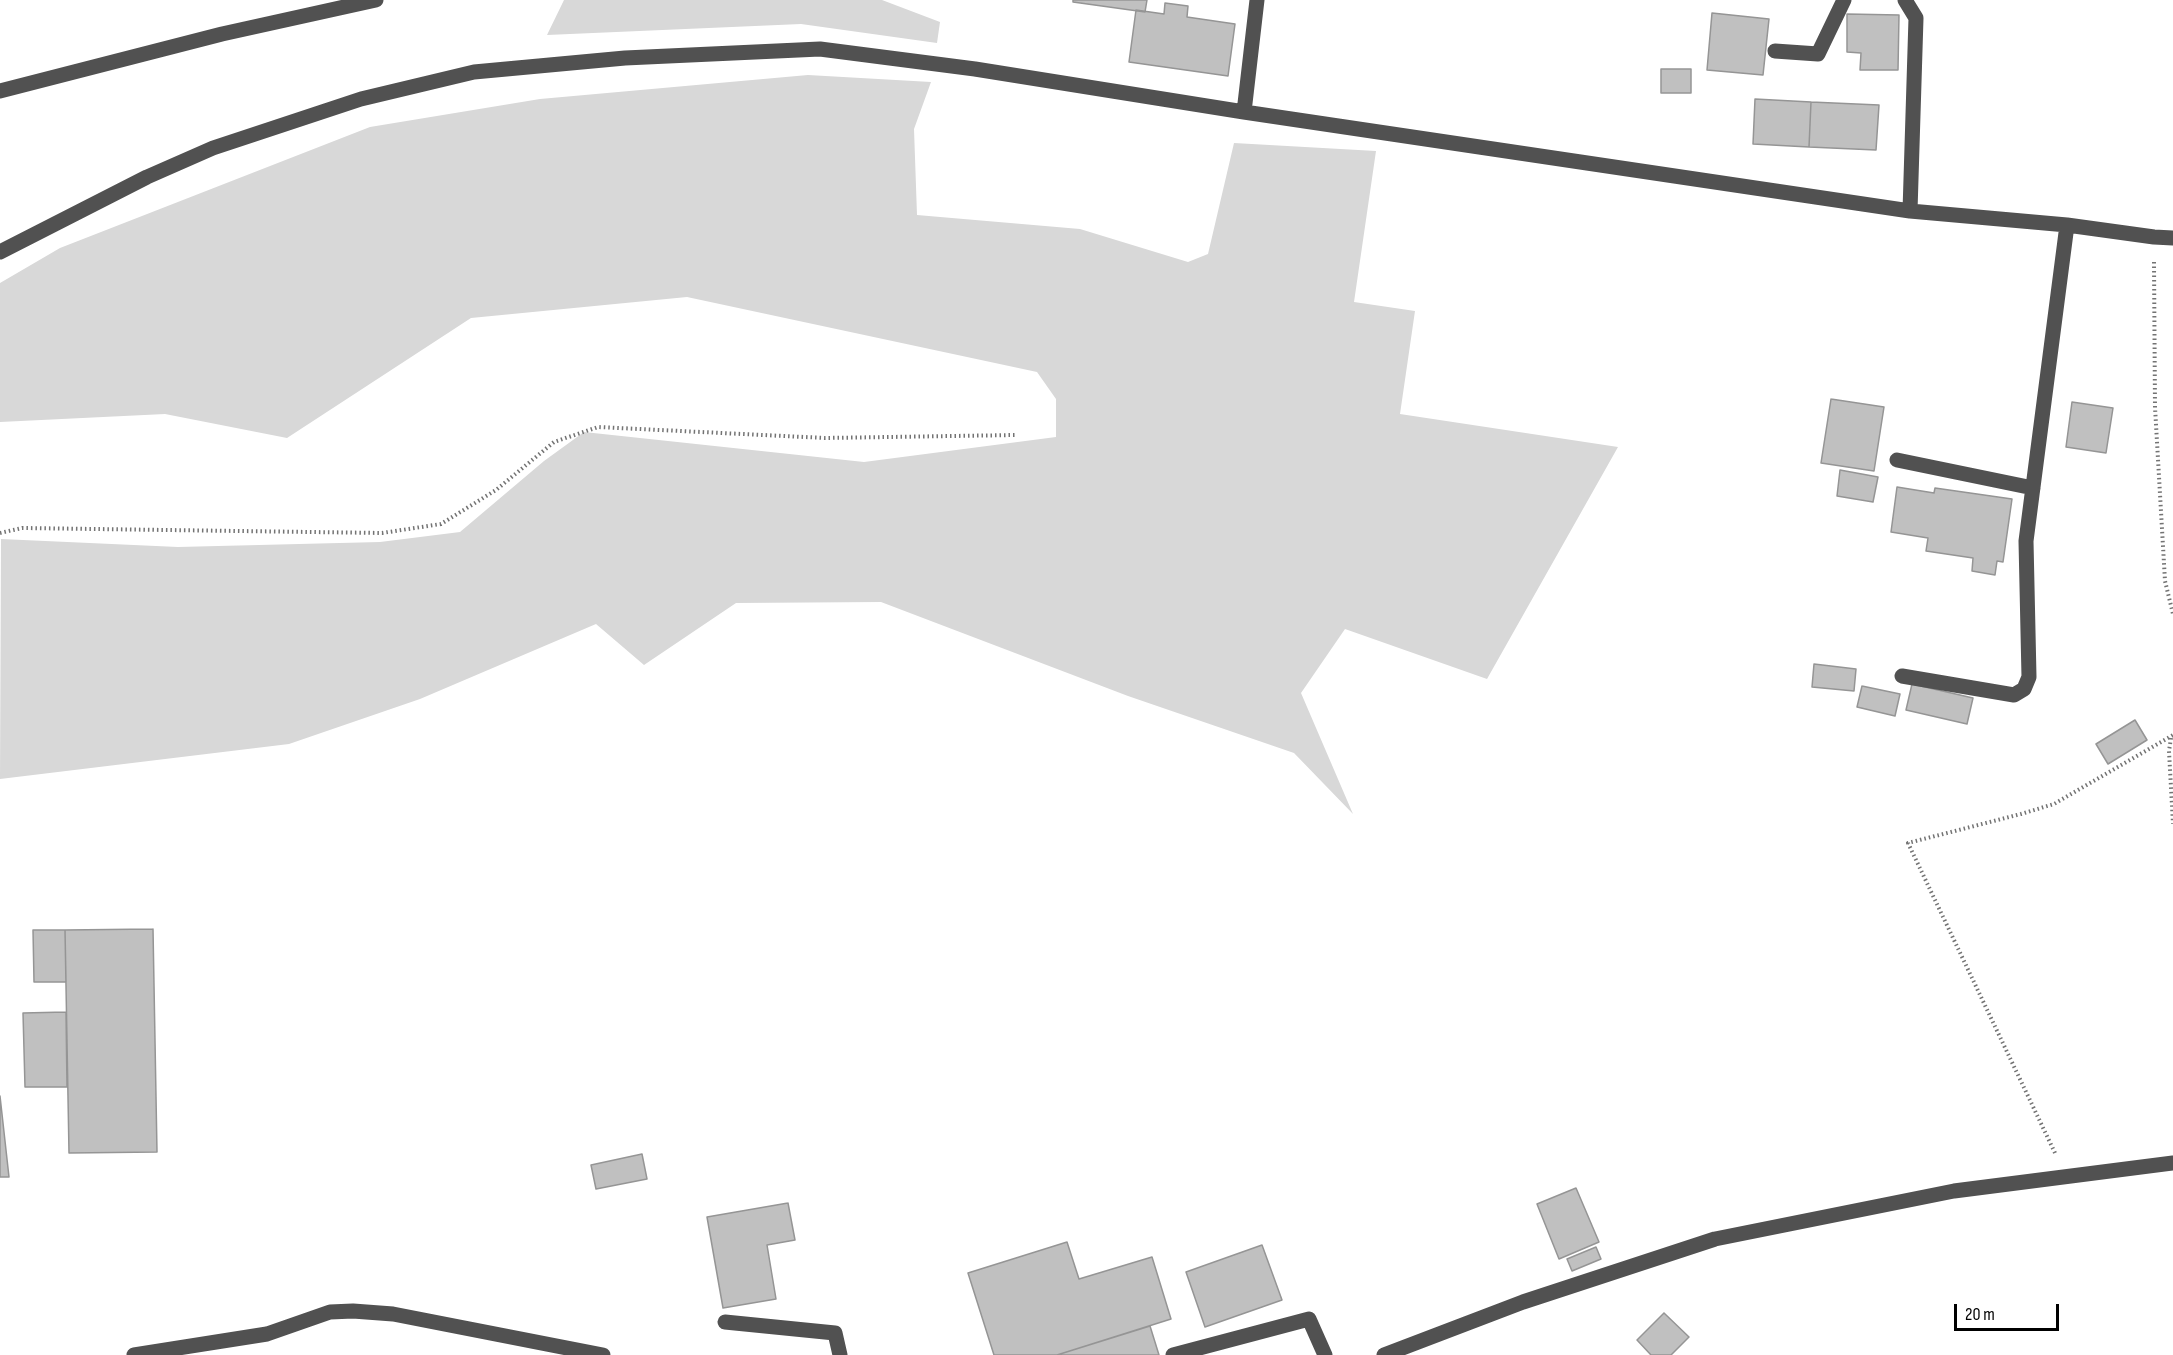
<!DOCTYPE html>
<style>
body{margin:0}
#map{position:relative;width:2173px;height:1355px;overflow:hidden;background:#fff;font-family:"Sofia Sans Condensed",sans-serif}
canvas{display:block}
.scale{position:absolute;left:1954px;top:1304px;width:105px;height:27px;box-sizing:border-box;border:3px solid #000;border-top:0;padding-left:8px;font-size:18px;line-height:21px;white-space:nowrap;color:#000;-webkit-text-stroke:4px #fff;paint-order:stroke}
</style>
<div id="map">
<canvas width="2173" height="1355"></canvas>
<div class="scale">20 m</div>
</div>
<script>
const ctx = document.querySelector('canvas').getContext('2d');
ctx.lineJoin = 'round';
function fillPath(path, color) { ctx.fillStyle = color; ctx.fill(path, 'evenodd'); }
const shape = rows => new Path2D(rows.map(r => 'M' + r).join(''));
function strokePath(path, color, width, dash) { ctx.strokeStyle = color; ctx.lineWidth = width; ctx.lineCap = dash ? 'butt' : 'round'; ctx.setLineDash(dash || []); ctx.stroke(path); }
const green = shape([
 [564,0,882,0,940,22,937,43,801,24,547,35],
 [808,75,931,82,914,129,917,215,1080,229,1188,262,1208,254,1234,143,1376,151,1354,302,1415,311,1400,414,1618,447,1487,679,1345,629,1301,693,1353,814,1294,753,1128,696,881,602,736,603,644,665,596,624,420,699,289,744,0,779,1,539,178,547,380,542,460,532,544,461,584,432,864,462,1056,437,1056,399,1037,372,687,297,471,318,287,438,165,414,0,422,0,283,60,248,370,127,540,99]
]);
const building = shape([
 [1073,0,1147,0,1145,12,1073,2,1073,0],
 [1165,3,1188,6,1187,17,1235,24,1228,76,1129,62,1136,10,1164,14,1165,3],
 [1712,13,1769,19,1763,75,1707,70,1712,13],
 [1847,14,1899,15,1898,70,1860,70,1861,53,1847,52,1847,14],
 [1661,69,1691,69,1691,93,1661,93,1661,69],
 [1755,99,1811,102,1809,147,1753,144,1755,99],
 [1811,102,1879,105,1876,150,1809,147,1811,102],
 [1831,399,1884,407,1874,471,1821,463,1831,399],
 [2072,402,2113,408,2106,453,2066,447,2072,402],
 [1840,470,1878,477,1873,502,1837,496,1840,470],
 [1897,487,1934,493,1935,488,2012,499,2003,562,1997,561,1995,575,1972,571,1973,558,1926,551,1928,538,1891,532,1897,487],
 [1814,664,1856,669,1854,691,1812,687,1814,664],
 [1912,684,1973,698,1967,724,1906,710,1912,684],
 [1862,686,1900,694,1895,716,1857,707,1862,686],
 [2135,720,2147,740,2108,764,2096,744,2135,720],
 [153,929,157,1152,69,1153,65,930,153,929],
 [33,930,65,930,66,982,34,982,33,930],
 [66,1012,67,1087,25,1087,23,1013,66,1012],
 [0,1096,9,1177,0,1177,0,1096],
 [642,1154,647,1179,596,1189,591,1165,642,1154],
 [1576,1188,1599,1242,1559,1259,1537,1204,1576,1188],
 [788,1203,795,1240,767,1245,776,1299,723,1308,707,1217,788,1203],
 [1067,1242,1079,1279,1152,1257,1171,1319,1057,1355,994,1355,968,1273,1067,1242],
 [1262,1245,1282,1300,1205,1327,1186,1272,1262,1245],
 [1596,1247,1601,1259,1572,1271,1567,1259,1596,1247],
 [1664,1313,1689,1337,1671,1355,1651,1355,1637,1340,1664,1313],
 [1150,1326,1159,1355,1057,1355,1150,1326]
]);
const path = shape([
 [2154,262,2155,407,2165,581,2173,614],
 [0,533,22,528,382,533,441,524,496,490,554,442,598,427,825,438,1016,435],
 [2171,738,2169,751,2173,824],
 [2055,1153,1908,843,2021,814,2054,804,2173,735]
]);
const minor = shape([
 [1905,0,1916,18,1910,211],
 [1775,51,1818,54,1844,0],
 [0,91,222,34,376,0],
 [1244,112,1257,0],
 [0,252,147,177,213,148,361,99,474,72,625,58,820,49,975,69,1244,112,1910,211,2067,225,2154,237,2173,238],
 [1897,460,2033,488],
 [1902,676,2014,695,2024,689,2029,677,2026,541,2067,225],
 [725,1322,835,1333,840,1355],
 [134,1355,267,1334,330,1312,353,1311,393,1314,603,1355],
 [1173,1355,1309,1319,1325,1355],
 [1384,1355,1523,1302,1715,1239,1954,1191,2173,1163]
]);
fillPath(green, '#d8d8d8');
fillPath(building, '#c0c0c0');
strokePath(building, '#959595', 1.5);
strokePath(path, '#737373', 4, [1.5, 3]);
strokePath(minor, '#515151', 15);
</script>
